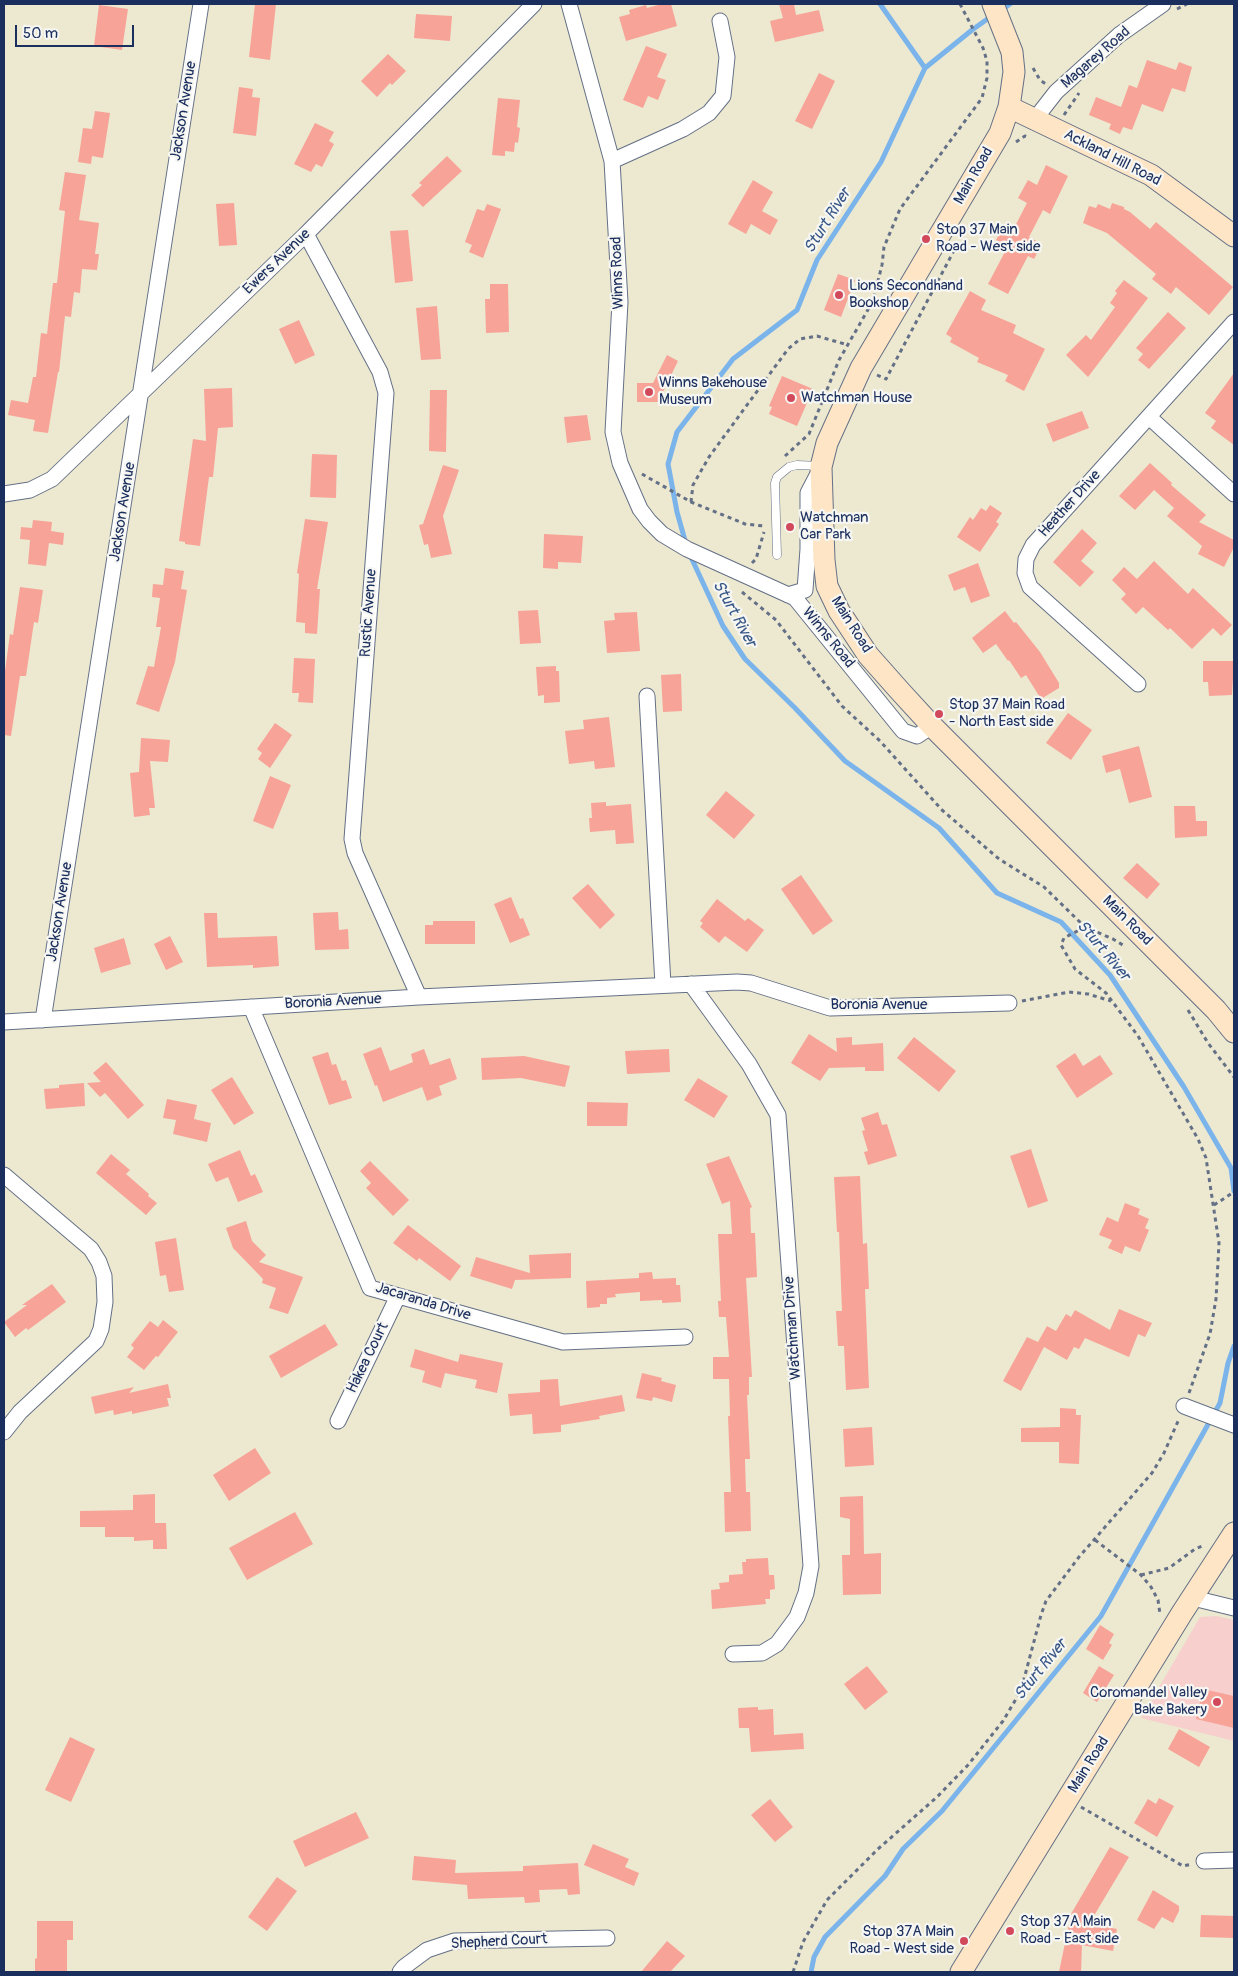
<!DOCTYPE html>
<style>
body{margin:0}
#map{position:relative;width:1238px;height:1976px;overflow:hidden;background:#ede8d0;font-family:Pangolin,sans-serif}
canvas{display:block}
.frame{position:absolute;inset:0;border:5px solid #1b2f5e;pointer-events:none}
.scale{position:absolute;left:15px;top:25px;width:119px;height:22px;box-sizing:border-box;border:2px solid #1b2f5e;border-top:0;padding-left:6px;font-size:15px;line-height:18px;white-space:nowrap;color:#1b2f5e;-webkit-text-stroke:4px #f6f6f2;paint-order:stroke}
</style>
<div id="map">
<canvas width="1238" height="1976"></canvas>
<div class="frame"></div>
<div class="scale">50 m</div>
</div>
<script>
const ctx = document.querySelector('canvas').getContext('2d');
ctx.lineJoin = 'round';
function fillPath(path, color) { ctx.fillStyle = color; ctx.fill(path, 'evenodd'); }
const shape = rows => new Path2D(rows.map(r => 'M' + r).join(''));
function strokePath(path, color, width, dash) { ctx.strokeStyle = color; ctx.lineWidth = width; ctx.lineCap = dash ? 'butt' : 'round'; ctx.setLineDash(dash || []); ctx.stroke(path); }
function drawText(font, color, halo, rows, align = 'center') {
  ctx.font = font + ' Pangolin,sans-serif'; ctx.lineWidth = 4.5; ctx.setLineDash([]); ctx.textBaseline = 'middle'; ctx.strokeStyle = halo; ctx.fillStyle = color; for (const [text, x, y, turn = 0] of rows) {
    ctx.save(); ctx.translate(x, y); ctx.rotate((+turn || 0) * Math.PI / 180); ctx.textAlign = isNaN(turn) ? turn : align; if (halo) ctx.strokeText(text, 0, 0); ctx.fillText(text, 0, 0); ctx.restore();
  }
}
const built = shape([
 [1216,1616,1234,1620,1234,1741,1141,1718,1200,1617]
]);
const stream = shape([
 [880,4,925,68],
 [1000,11,1010,4],
 [686,544,677,512,668,464,677,432,733,359,797,310,817,260,881,162,925,68,972,30,993,15],
 [690,555,723,626,745,659,795,708,845,761,939,828,997,893,1061,922,1110,975,1184,1087,1231,1168,1234,1191],
 [811,1972,814,1957,825,1937,885,1876,903,1849,942,1811,1101,1616,1220,1403,1228,1363,1234,1346]
]);
const building = shape([
 [255,4,276,4,270,60,249,57],
 [662,4,671,4,677,26,626,41,619,17,630,14,629,10,646,5,647,8],
 [779,4,794,4,796,15,819,10,824,31,775,42,770,21,783,18],
 [99,5,128,9,122,50,94,46],
 [416,14,452,16,450,41,414,38],
 [646,46,667,54,657,77,666,80,658,100,648,96,643,108,623,100],
 [388,54,406,71,392,85,390,83,377,97,361,81],
 [1147,60,1176,70,1179,62,1192,67,1185,92,1172,88,1163,112,1142,104,1132,130,1123,127,1120,134,1109,129,1111,124,1089,115,1096,97,1121,107,1129,85,1137,88],
 [819,73,835,81,812,129,795,121],
 [239,87,253,89,252,97,260,98,256,136,233,133],
 [498,98,520,100,517,127,520,128,518,143,515,142,514,152,505,151,505,156,492,155],
 [95,111,110,113,103,158,92,156,91,164,78,162,83,128,92,129],
 [315,123,334,132,329,141,334,144,322,167,316,164,311,172,294,164],
 [447,156,462,171,423,207,411,195,422,185,419,183],
 [1046,165,1068,176,1050,214,1043,210,1029,237,1042,244,1034,259,1028,256,1008,294,988,284,1008,246,996,240,1004,225,1013,230,1027,203,1018,198,1028,180,1037,185],
 [65,172,86,175,79,220,99,223,95,254,99,254,97,270,82,269,80,293,74,292,71,317,65,316,59,372,58,372,48,433,33,431,35,420,8,415,11,400,28,403,33,377,36,377,41,333,47,334,53,283,57,283,65,211,59,210],
 [753,180,773,192,762,211,778,220,770,235,751,224,746,234,728,224],
 [234,203,237,245,219,246,216,204],
 [1112,203,1124,207,1124,209,1130,212,1150,229,1156,222,1233,287,1209,315,1176,287,1171,294,1152,279,1156,274,1107,233,1083,223,1089,206,1096,208,1098,204,1110,209],
 [487,204,501,209,483,258,469,252,472,245,465,242,477,209,484,211],
 [408,230,413,281,395,283,390,231],
 [838,274,855,280,841,317,824,310],
 [1124,280,1148,298,1088,377,1066,355,1086,335,1091,340,1115,307,1110,303,1117,293,1115,291],
 [490,284,508,284,509,332,486,333,485,299,490,299],
 [970,291,986,300,981,310,1016,325,1013,333,1045,349,1024,391,1005,381,1008,375,977,362,979,358,950,342,952,338,946,334],
 [437,306,441,359,421,360,416,308],
 [1168,312,1186,328,1149,369,1138,360,1143,354,1136,348],
 [299,320,315,355,295,364,279,329],
 [667,355,678,361,661,396,661,402,637,402,637,383,653,383],
 [1234,373,1234,445,1211,428,1216,421,1205,413],
 [782,376,813,389,797,426,769,414,772,407,769,406],
 [232,388,233,427,218,428,213,477,209,477,200,546,185,544,185,542,179,541,193,439,206,441,204,389],
 [430,390,447,390,446,452,429,451],
 [1082,411,1089,428,1053,442,1046,424],
 [587,415,591,440,567,443,564,417],
 [312,454,337,455,336,498,310,497],
 [1150,463,1172,483,1171,485,1206,515,1199,522,1234,540,1234,547,1224,567,1198,554,1202,546,1167,516,1174,508,1154,490,1135,510,1119,496],
 [443,465,459,470,443,516,452,554,431,558,428,544,424,545,419,525,423,524],
 [990,505,1002,513,996,522,999,524,980,552,957,537,970,517,973,520,981,508,986,511],
 [305,519,328,522,317,589,320,589,317,634,305,633,305,623,296,622,299,574,297,573],
 [33,520,52,522,51,531,64,533,63,545,49,543,46,566,28,564,30,540,20,539,21,527,32,528],
 [1082,529,1097,543,1081,561,1094,572,1080,587,1053,562],
 [544,534,583,536,581,563,558,562,558,569,543,568],
 [1154,561,1188,594,1193,588,1232,625,1221,636,1213,628,1192,649,1170,628,1168,630,1143,607,1136,614,1121,599,1126,594,1112,580,1124,567,1137,579],
 [978,563,990,596,971,603,965,587,954,591,948,575],
 [165,568,184,571,181,589,187,590,175,662,159,712,136,704,148,666,154,667,161,627,156,627,160,598,152,597,153,584,163,585],
 [20,587,43,590,38,623,34,622,26,676,20,676,11,736,4,735,4,678,10,634,13,635],
 [538,610,541,643,520,644,518,611],
 [1005,611,1014,623,1016,622,1040,652,1059,683,1059,688,1041,699,1026,675,1021,678,1009,660,1008,661,996,644,983,653,972,638],
 [637,612,640,651,607,653,604,621,615,620,614,613],
 [294,658,315,659,313,703,298,702,299,693,292,693],
 [1203,661,1234,661,1232,695,1209,696,1208,682,1203,682],
 [556,666,556,671,559,671,560,702,544,703,544,695,538,696,536,667],
 [681,674,682,711,663,712,661,675],
 [1068,713,1092,730,1071,760,1046,743],
 [609,717,615,767,595,769,594,761,569,764,565,731,584,729,583,720],
 [275,723,292,735,270,768,258,759,262,753,257,749],
 [141,738,170,740,168,762,150,761,155,808,149,808,150,815,134,817,130,773,139,772],
 [1139,746,1152,797,1129,803,1120,769,1106,773,1102,756],
 [270,776,291,785,273,829,253,821],
 [726,791,755,815,734,839,706,815],
 [606,802,606,806,631,804,634,843,616,844,615,830,590,832,589,818,592,818,591,803],
 [1174,806,1195,806,1196,821,1207,821,1207,836,1175,838],
 [1137,863,1160,884,1147,899,1123,878],
 [801,875,833,921,813,935,781,889],
 [588,884,615,915,600,929,572,898],
 [511,897,520,919,523,918,530,935,510,943,494,904],
 [717,899,745,921,748,918,764,930,747,952,725,936,719,943,700,927,703,923,700,921],
 [338,912,339,930,348,929,349,949,315,950,313,913],
 [204,913,217,913,218,938,277,936,279,966,253,968,253,965,207,967],
 [433,921,475,921,475,944,425,944,425,925,433,925],
 [170,936,183,962,166,970,154,944],
 [124,938,131,964,101,973,94,948],
 [809,1034,837,1052,836,1038,852,1037,852,1045,883,1043,884,1071,865,1071,865,1067,829,1068,820,1081,791,1063],
 [914,1037,956,1071,939,1092,897,1058],
 [381,1047,390,1071,413,1062,411,1054,424,1049,430,1065,450,1058,457,1079,439,1086,442,1095,427,1101,422,1087,383,1102,377,1085,375,1086,363,1054],
 [669,1049,670,1072,627,1074,625,1051],
 [328,1052,332,1065,336,1064,342,1081,346,1080,352,1098,329,1105,312,1057],
 [1075,1053,1083,1066,1100,1055,1113,1074,1077,1098,1056,1066],
 [524,1056,570,1066,565,1087,521,1078,482,1080,481,1058],
 [106,1062,144,1105,128,1119,105,1093,100,1097,87,1083,101,1082,93,1073],
 [232,1077,254,1113,234,1125,211,1090],
 [698,1078,728,1096,714,1118,684,1100],
 [84,1083,85,1106,46,1109,44,1089,59,1088,59,1085],
 [167,1099,197,1105,194,1119,211,1123,207,1142,173,1134,176,1120,163,1118],
 [587,1102,628,1103,627,1126,587,1126],
 [878,1112,882,1125,887,1124,897,1156,868,1165,864,1152,868,1151,862,1131,865,1130,861,1118],
 [1031,1149,1048,1201,1028,1208,1010,1156],
 [240,1150,251,1176,255,1174,263,1192,238,1202,228,1177,216,1182,208,1164],
 [111,1154,130,1170,126,1174,149,1194,148,1196,157,1203,146,1215,96,1173],
 [729,1156,752,1207,750,1208,751,1233,755,1233,757,1277,746,1278,752,1377,749,1377,749,1395,747,1395,750,1459,745,1459,746,1492,750,1492,751,1531,725,1532,724,1492,731,1492,728,1416,730,1416,729,1379,713,1379,713,1357,729,1357,726,1317,719,1317,718,1301,721,1301,718,1234,732,1234,730,1201,722,1204,706,1164],
 [370,1161,409,1200,393,1216,366,1188,371,1183,360,1171],
 [860,1176,863,1244,867,1243,869,1289,865,1289,869,1388,846,1390,844,1346,838,1346,836,1311,842,1311,839,1232,837,1232,834,1177],
 [1125,1203,1140,1209,1138,1214,1149,1219,1145,1228,1149,1230,1140,1252,1125,1246,1122,1254,1108,1248,1112,1240,1099,1235,1107,1217,1118,1222],
 [246,1221,252,1241,266,1255,259,1262,303,1277,288,1314,269,1308,276,1288,262,1283,263,1279,233,1248,226,1228],
 [408,1225,461,1266,450,1281,419,1258,417,1261,393,1243],
 [176,1238,184,1290,169,1292,166,1275,160,1276,155,1242],
 [571,1253,571,1278,515,1280,512,1289,470,1276,476,1257,530,1273,529,1255],
 [652,1272,653,1279,676,1278,676,1285,680,1285,681,1302,662,1303,662,1300,640,1301,640,1292,615,1294,616,1297,607,1298,607,1304,600,1304,600,1307,587,1308,586,1281,639,1278,639,1273],
 [52,1284,66,1302,28,1330,26,1328,15,1337,4,1322,27,1305,22,1305],
 [1119,1309,1152,1323,1145,1337,1138,1334,1129,1357,1085,1338,1079,1349,1074,1347,1067,1360,1044,1347,1021,1391,1003,1381,1027,1337,1038,1342,1047,1326,1056,1331,1066,1314,1071,1317,1075,1310,1110,1330],
 [163,1320,178,1332,158,1357,156,1356,144,1370,127,1357,134,1348,131,1345,150,1321,158,1327],
 [325,1324,338,1345,281,1378,269,1356],
 [415,1349,458,1362,460,1354,503,1363,497,1393,475,1388,477,1380,445,1373,441,1388,422,1382,425,1371,410,1367],
 [642,1373,662,1378,661,1381,676,1385,672,1402,653,1397,652,1401,636,1398],
 [558,1379,560,1406,622,1395,625,1411,599,1416,600,1419,561,1425,561,1432,533,1434,532,1414,510,1416,508,1394,540,1392,540,1380],
 [168,1384,171,1398,167,1398,169,1406,132,1414,132,1411,114,1415,113,1410,95,1414,91,1397,134,1387,129,1393],
 [1060,1408,1076,1409,1076,1415,1081,1415,1079,1464,1059,1463,1059,1442,1021,1442,1021,1428,1060,1427],
 [872,1427,874,1465,845,1467,843,1429],
 [255,1448,271,1473,229,1501,213,1475],
 [155,1494,155,1523,166,1523,167,1549,153,1549,153,1540,134,1541,134,1537,105,1537,105,1527,80,1527,80,1511,133,1510,133,1495],
 [863,1496,864,1554,881,1553,881,1594,843,1595,842,1555,850,1555,850,1519,840,1517,840,1497],
 [295,1512,313,1544,247,1580,229,1548],
 [768,1558,769,1575,774,1575,775,1589,770,1590,770,1599,765,1599,766,1604,712,1609,711,1590,720,1589,719,1583,729,1582,729,1575,743,1574,742,1562,746,1562,746,1559],
 [1100,1625,1114,1634,1109,1643,1112,1645,1103,1660,1086,1649],
 [867,1666,888,1692,865,1710,844,1684],
 [1099,1666,1114,1675,1097,1702,1083,1693],
 [1203,1689,1234,1696,1234,1728,1196,1719],
 [758,1707,758,1710,773,1709,774,1735,803,1733,804,1749,751,1752,749,1728,739,1728,738,1708],
 [1179,1729,1210,1747,1199,1767,1168,1749],
 [70,1737,95,1749,71,1802,45,1790],
 [1159,1798,1174,1806,1157,1837,1134,1823,1148,1799,1156,1804],
 [770,1799,793,1827,775,1842,751,1815],
 [356,1812,369,1838,305,1867,293,1841],
 [593,1844,629,1859,625,1867,639,1873,634,1886,584,1865],
 [1110,1847,1129,1857,1089,1924,1117,1929,1113,1951,1082,1945,1081,1972,1059,1972,1071,1914],
 [414,1856,456,1860,455,1873,523,1871,523,1866,578,1863,580,1894,568,1895,567,1889,539,1890,540,1902,525,1903,524,1897,468,1899,467,1885,412,1880],
 [277,1877,297,1891,267,1931,248,1917],
 [1153,1890,1179,1906,1179,1911,1173,1923,1162,1917,1154,1929,1137,1920],
 [1201,1915,1234,1916,1234,1938,1200,1937],
 [37,1921,73,1921,73,1940,67,1940,67,1972,35,1972,35,1959,37,1958],
 [667,1941,685,1956,670,1972,641,1972]
]);
const path = shape([
 [1177,9,1187,4],
 [1033,68,1040,80,1046,84],
 [1064,115,1079,93],
 [1016,142,1025,136,1028,137],
 [877,375,886,379,958,243],
 [785,456,809,434,839,360,873,301,882,265,884,247,900,209,982,98,987,78,987,61,983,48,960,4],
 [642,474,691,502,745,524,764,526],
 [691,502,693,485,709,457,788,349,800,339,817,336,848,345],
 [752,563,756,559,764,532],
 [742,592,776,620,842,706,880,741,942,810,999,859,1044,887,1085,927,1113,939,1126,947],
 [1085,927,1064,938,1061,945,1075,969,1106,993,1138,1036,1198,1139,1206,1158,1219,1243,1216,1299,1210,1334,1189,1393],
 [1022,1001,1069,992,1088,994,1111,1001],
 [1188,1010,1208,1043,1234,1077],
 [1214,1205,1234,1192],
 [1095,1540,1141,1575,1151,1587,1158,1600,1160,1614],
 [1141,1575,1169,1568,1195,1549,1205,1545],
 [1081,1807,1183,1866,1192,1864],
 [793,1972,803,1942,827,1900,878,1849,937,1797,968,1765,1003,1721,1016,1699,1024,1679,1041,1615,1046,1601,1079,1557,1152,1473,1164,1453,1179,1419]
]);
const lane = shape([
 [777,555,775,483,777,477,789,467,797,465,820,466]
]);
const street = shape([
 [569,4,612,161,620,302,613,432,620,463,640,509,649,521,662,534,687,549,795,598,903,731,917,736,932,726],
 [1035,119,1056,92,1119,35,1163,4],
 [612,161,683,129,709,113,723,96,727,57,720,21],
 [306,234,380,372,386,393,352,839,355,853,419,997],
 [1149,417,1234,494],
 [4,494,30,490,52,479,306,234,534,4],
 [788,595,805,590,808,549,808,493,820,470],
 [1138,684,1030,587,1025,573,1026,559,1033,545,1234,322],
 [647,696,663,985],
 [691,984,749,1064,778,1115,811,1566,806,1593,797,1617,777,1644,762,1653,733,1654],
 [251,1007,370,1288,563,1342,685,1337],
 [43,1020,201,4],
 [4,1022,419,997,737,982,751,983,830,1008,1009,1003],
 [4,1175,91,1249,99,1262,104,1276,105,1302,101,1329,96,1341,20,1412,4,1432],
 [1184,1406,1234,1425],
 [338,1421,398,1296],
 [1193,1598,1234,1608],
 [1204,1861,1234,1860],
 [400,1972,404,1967,427,1950,454,1941,607,1938]
]);
const secondary = shape([
 [993,4,1012,52,1014,72,1009,107,1000,133,861,368,827,443,821,467,824,560,827,586,839,611,868,655,899,690,932,726,1216,1010,1234,1032],
 [1009,107,1151,175,1234,236],
 [961,1972,1182,1613,1234,1533]
]);
const markers = [
 [926,239,5,"#d1495b"],
 [839,295,5,"#d1495b"],
 [649,392,5,"#d1495b"],
 [791,398,5,"#d1495b"],
 [790,527,5,"#d1495b"],
 [939,714,5,"#d1495b"],
 [1217,1702,5,"#d1495b"],
 [1010,1931,5,"#d1495b"],
 [964,1941,5,"#d1495b"]
];
const streetNames = [
 ["Magarey Road",1096,58,-41],
 ["Jackson Avenue",184,111,-81],
 ["Ackland Hill Road",1112,158,27],
 ["Main Road",974,176,-60],
 ["Ewers Avenue",277,262,-44],
 ["Winns Road",618,273,-92],
 ["Heather Drive",1070,504,-48],
 ["Jackson Avenue",123,512,-81],
 ["Rustic Avenue",369,613,-86],
 ["Main Road",851,625,58],
 ["Winns Road",828,638,51],
 ["Jackson Avenue",60,912,-81],
 ["Main Road",1127,921,45],
 ["Boronia Avenue",333,1002,-3],
 ["Boronia Avenue",879,1005],
 ["Jacaranda Drive",423,1302,17],
 ["Watchman Drive",793,1328,-94],
 ["Hakea Court",368,1358,-64],
 ["Main Road",1089,1765,-58],
 ["Shepherd Court",499,1942,-3]
];
const poiNames = [
 ["Stop 37 Main",936,230],
 ["Road - West side",936,247],
 ["Lions Secondhand",849,286],
 ["Bookshop",849,303],
 ["Winns Bakehouse",659,383],
 ["Museum",659,400],
 ["Watchman House",801,398],
 ["Watchman",800,518],
 ["Car Park",800,535],
 ["Stop 37 Main Road",949,705],
 ["- North East side",949,722],
 ["Coromandel Valley",1207,1693,"right"],
 ["Bake Bakery",1207,1710,"right"],
 ["Stop 37A Main",1020,1922],
 ["Road - East side",1020,1939],
 ["Stop 37A Main",954,1932,"right"],
 ["Road - West side",954,1949,"right"]
];
const waterNames = [
 ["Sturt River",828,221,-58],
 ["Sturt River",734,614,61],
 ["Sturt River",1103,951,50],
 ["Sturt River",1041,1670,-51]
];
fillPath(built, '#f7d0cd');
strokePath(stream, '#7ab4eb', 5);
fillPath(building, '#f7a398');
strokePath(lane, '#647086', 9);
strokePath(street, '#647086', 17);
strokePath(secondary, '#647086', 23);
strokePath(path, '#647086', 3, [4, 4]);
strokePath(lane, '#fff', 8);
strokePath(street, '#fff', 15);
strokePath(secondary, '#fde5c5', 21);
for (const [x, y, r, color] of markers) { const dot = new Path2D(); dot.arc(x, y, r, 0, 2 * Math.PI); ctx.fillStyle = color; ctx.fill(dot); strokePath(dot, '#f6f6f2', 2); }
drawText('15px', '#1b2f5e', '#f6f6f2', streetNames);
drawText('15px', '#1b2f5e', '#f6f6f2', poiNames, 'left');
drawText('italic 16px', '#385788', '#f6f6f2', waterNames);
</script>
